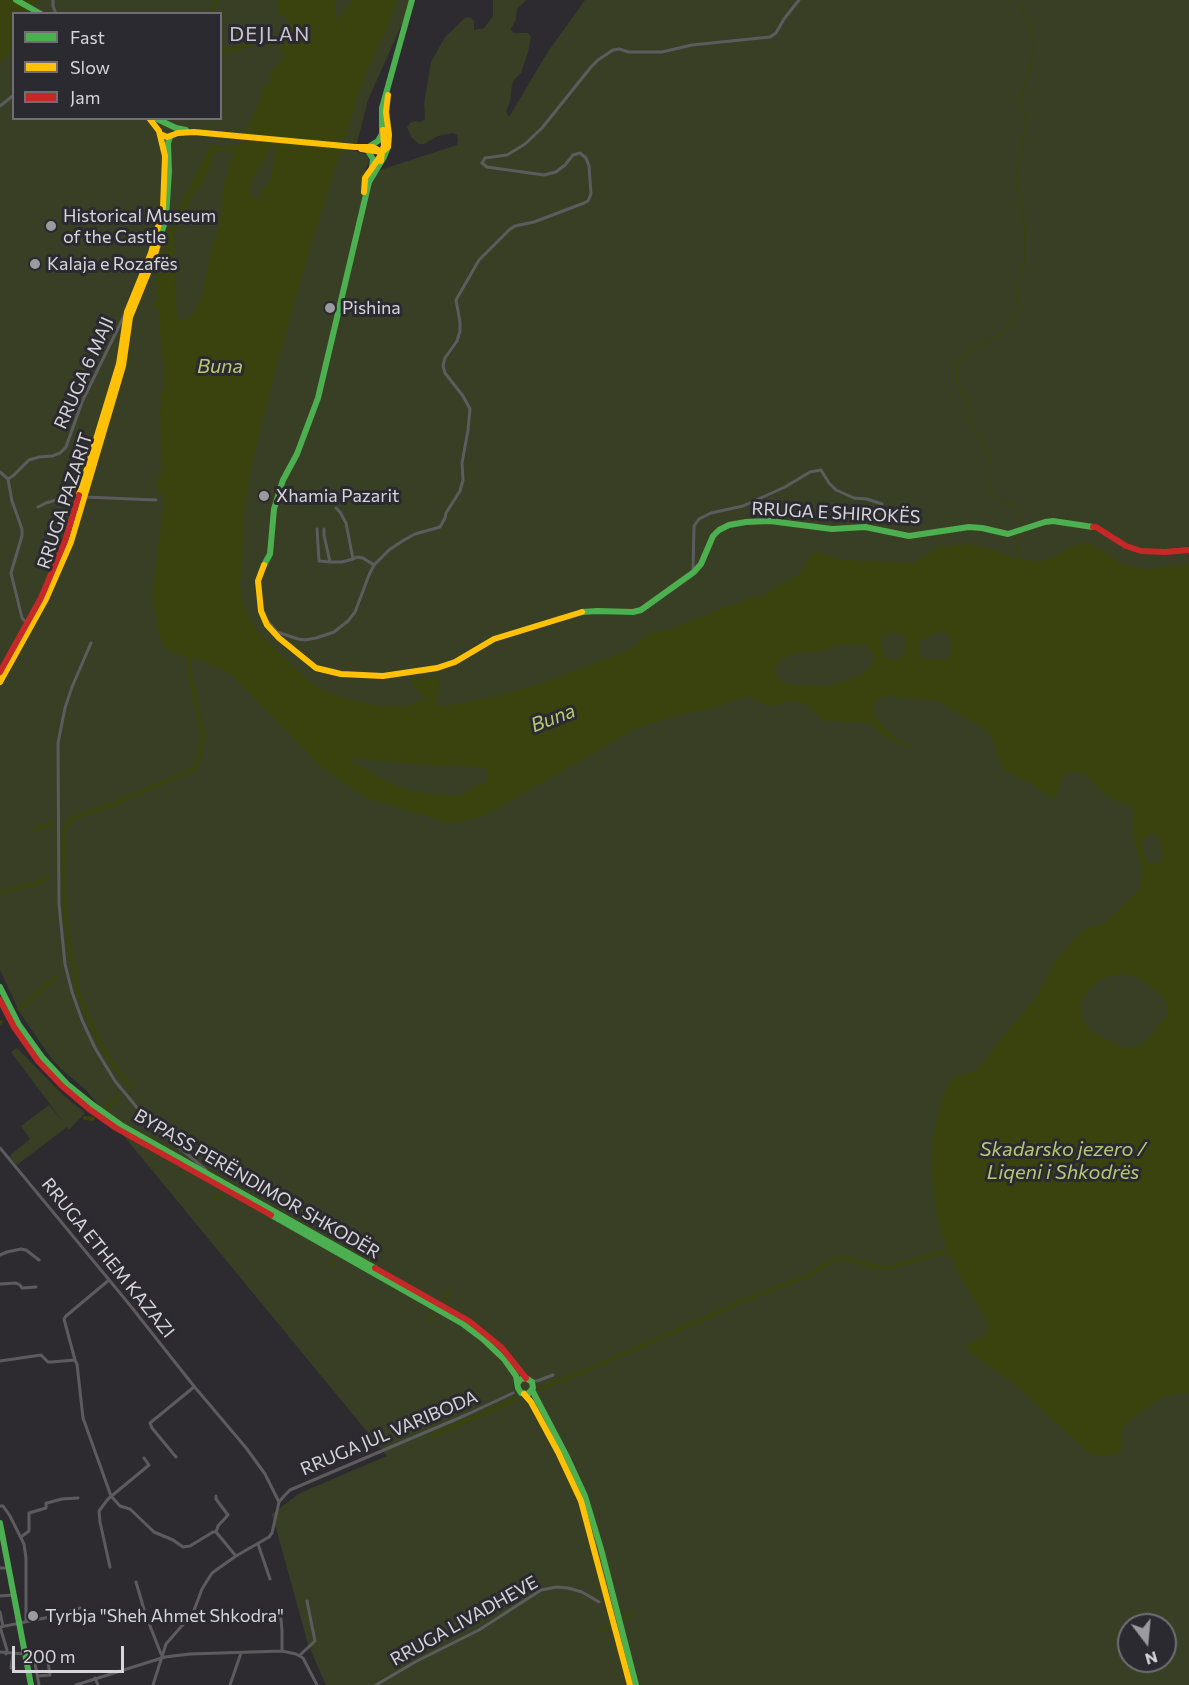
<!DOCTYPE html>
<meta charset="utf-8">
<style>
body{margin:0}
#map{position:relative;width:1189px;height:1685px;overflow:hidden;background:#2d2b30;font-family:Commissioner,sans-serif}
canvas{display:block}
.legend{position:absolute;left:12px;top:12px;width:210px;height:108px;box-sizing:border-box;background:#2c2a31;border:2px solid #706e74;margin:0;padding:8px 10px;list-style:none;font-size:18px;color:#d6d5d9}
.legend li{display:flex;align-items:center;gap:12px;height:30px}
.legend b{width:30px;border:2px solid #706e74}
.north{position:absolute;left:1117px;top:1613px;width:60px;height:60px;box-sizing:border-box;background:#2c2a31;border:2px solid #706e74;border-radius:50%;rotate:164deg;font-size:16px;font-weight:700;line-height:24px;text-align:center;color:#d6d5d9}
.north::after{content:'';display:block;margin:auto;width:21px;height:27px;background:#9b9a9e;clip-path:polygon(50% 0,100% 100%,50% 72%,0 100%)}
.scale{position:absolute;left:12px;top:1646px;width:112px;height:27px;box-sizing:border-box;border:3px solid #d6d5d9;border-top:0;padding-left:8px;font-size:18px;line-height:21px;white-space:nowrap;color:#d6d5d9;-webkit-text-stroke:4px #2c2a31;paint-order:stroke}
</style>
<div id="map">
<canvas width="1189" height="1685"></canvas>
<ul class="legend">
<li><b style="height:8px;background:#4caf50"></b>Fast</li>
<li><b style="height:8px;background:#ffc107"></b>Slow</li>
<li><b style="height:8px;background:#c62828"></b>Jam</li>
</ul>
<div class="north">N</div>
<div class="scale">200 m</div>
</div>
<script>
const ctx = document.querySelector('canvas').getContext('2d');
ctx.lineJoin = 'round';
function fillPath(path, color) { ctx.fillStyle = color; ctx.fill(path, 'evenodd'); }
const shape = rows => new Path2D(rows.map(r => 'M' + r).join(''));
function strokePath(path, color, width, dash) { ctx.strokeStyle = color; ctx.lineWidth = width; ctx.lineCap = dash ? 'butt' : 'round'; ctx.setLineDash(dash || []); ctx.stroke(path); }
function drawText(font, color, halo, rows, align = 'center') {
  ctx.font = font + ' Commissioner,sans-serif'; ctx.lineWidth = 6; ctx.setLineDash([]); ctx.textBaseline = 'middle'; ctx.strokeStyle = halo; ctx.fillStyle = color; for (const [text, x, y, turn = 0] of rows) {
    ctx.save(); ctx.translate(x, y); ctx.rotate((+turn || 0) * Math.PI / 180); ctx.textAlign = isNaN(turn) ? turn : align; if (halo) ctx.strokeText(text, 0, 0); ctx.fillText(text, 0, 0); ctx.restore();
  }
}
const green = shape([
 [0,0,410,0,405,17,368,100,355,151,367,155,369,161,365,170,374,172,457,145,458,140,457,135,453,133,438,136,424,144,419,144,411,137,407,127,410,123,415,121,421,122,425,119,424,104,431,62,445,37,465,18,470,17,474,21,474,30,484,28,493,16,493,0,526,0,517,9,516,19,511,29,513,33,528,33,531,37,528,52,521,73,514,80,512,85,510,102,506,111,509,117,547,53,585,0,1189,0,1189,1685,326,1685,308,1644,272,1514,300,1493,387,1456,86,1090,61,1069,51,1058,20,1013,0,970,0,37,13,25,14,118,220,118,220,14,14,14],
 [1129,1625,1165,1625,1165,1661,1129,1661],
 [17,1048,62,1094,85,1113,69,1130,67,1127,17,1165,9,1156,30,1139,21,1126,49,1105,64,1123,11,1052]
]);
const water = shape([
 [0,0,42,0,34,3,28,13,14,14,13,42,9,54,0,63],
 [277,0,335,0,337,21,352,0,396,0,389,23,364,77,313,238,276,368,250,472,243,523,244,543,240,585,244,605,250,621,260,634,314,686,341,697,369,704,390,707,393,705,407,706,426,698,415,688,412,680,439,676,440,689,435,698,437,705,445,706,497,696,539,684,624,652,637,644,650,632,665,631,723,608,743,602,749,598,766,595,775,586,788,581,800,573,812,555,819,551,831,557,842,560,915,563,937,547,966,544,986,548,1022,560,1040,561,1051,558,1075,545,1087,543,1093,545,1109,555,1119,563,1137,568,1150,569,1189,564,1189,1393,1169,1395,1159,1399,1128,1422,1124,1426,1122,1431,1122,1448,1116,1455,1100,1456,1093,1455,1088,1452,1013,1383,968,1351,966,1345,986,1335,988,1332,989,1325,958,1273,948,1252,940,1229,936,1211,931,1166,933,1137,942,1098,946,1088,951,1081,957,1076,973,1071,981,1065,995,1046,1037,996,1054,963,1077,935,1084,930,1103,923,1110,918,1139,889,1142,885,1141,863,1133,836,1133,812,1132,807,1105,795,1088,777,1079,772,1069,773,1063,776,1058,792,1055,797,1051,798,1046,795,1034,785,1005,771,999,762,994,743,987,731,939,702,931,700,887,696,878,699,874,703,873,708,874,715,880,723,894,737,911,747,910,749,881,734,871,723,826,721,821,719,806,705,800,702,785,701,773,706,766,706,750,697,746,696,710,709,675,716,635,729,488,814,469,820,448,823,364,797,318,764,231,674,203,661,172,653,164,647,159,635,152,594,164,503,164,494,158,493,157,476,162,475,160,412,162,401,159,396,164,391,164,369,160,334,160,310,153,307,158,294,154,293,158,284,155,282,171,224,211,144,219,147,238,145,261,99,262,87,269,84,270,75,284,55,287,53,286,51,281,53,279,50,279,41,283,27,286,22,287,16,279,15,277,13,279,8],
 [279,134,279,136,275,145,277,151,273,154,275,160,272,167,272,180,261,190,261,198,254,199,250,193,251,182],
 [231,150,234,150,234,153,227,172,227,175,223,187,222,211,220,217,218,232,213,243,203,292,199,303,191,316,183,321,179,319,176,306,174,232,192,196,202,183,211,164,213,153],
 [944,632,948,634,950,638,951,653,948,658,942,660,923,659,919,651,919,645,922,640,936,633],
 [890,633,897,633,902,635,907,643,902,656,898,659,888,659,884,654,881,642,882,637],
 [840,645,862,645,868,647,874,656,873,663,861,675,830,686,791,685,780,681,776,675,774,670,775,666,779,661,786,657,798,653,822,651],
 [351,757,370,760,438,766,454,765,464,767,481,767,485,769,489,776,485,783,474,786,463,794,456,796,438,795,407,790,388,782,353,762,349,758],
 [1151,833,1155,834,1158,837,1163,857,1161,861,1153,864,1148,863,1146,859,1141,845,1142,840],
 [1125,974,1137,977,1154,989,1164,999,1167,1008,1167,1016,1147,1040,1138,1046,1130,1048,1121,1047,1094,1033,1086,1026,1081,1016,1081,1006,1083,997,1098,981,1111,976]
]);
const stream = shape([
 [1017,0,1024,13,1031,32,1034,46,1030,69,1021,95,1020,103,1026,113,1027,119,1016,178,1025,229,1025,261,1017,285,1016,297,1022,308,1019,313,1010,321,1003,333,974,348,957,364,956,370,957,383,968,402,971,422,985,445,989,455,987,478,990,491,997,498,1013,506,1023,524],
 [1021,561,1016,543,1022,535]
]);
const canal = shape([
 [212,14,216,0],
 [220,50,229,51,257,42,271,44,279,42],
 [35,829,52,824],
 [0,892,33,884,48,878],
 [19,1009,56,977],
 [0,1023,1,1022],
 [133,1086,128,1084,107,1056,94,1031,77,989,75,968,73,965,70,950,65,913,63,830,69,823,70,819,111,805,194,769,199,757,203,736,190,673,189,658],
 [106,1108,118,1098],
 [85,1118,93,1119],
 [238,1179,244,1174],
 [216,1198,219,1195],
 [348,1243,352,1236],
 [332,1265,334,1261],
 [445,1298,449,1292],
 [429,1320,432,1316],
 [539,1389,592,1368,743,1301,807,1276,833,1260,845,1258,877,1267,889,1268,939,1253,951,1251],
 [432,1436,517,1399],
 [626,1618,633,1614],
 [602,1631,608,1626]
]);
const street = shape([
 [53,0,53,6,56,14],
 [0,106,14,95],
 [0,472,8,479,12,501,22,529,22,536,11,573,22,618,27,624],
 [8,479,14,475,29,460,39,457,52,456,60,453,66,447,82,402,125,314],
 [84,497,156,500],
 [38,507,46,503,56,500,76,506],
 [317,529,319,561,330,562,324,535,324,529],
 [353,559,357,557,363,558,374,565],
 [330,562,342,562,353,559,346,523,340,512,336,508],
 [693,572,694,526,699,519,711,513,743,506,785,487,810,472,821,470,829,483,836,490,854,498,867,499,882,504],
 [265,618,277,632,298,639,305,640,316,638,334,632,348,621,355,612,369,575,374,565,389,550,404,540,415,534,440,527,445,518,446,513,460,491,463,480,462,463,468,430,470,409,463,396,445,373,443,366,445,358,457,341,460,331,460,322,456,300,479,260,509,230,515,226,534,222,584,203,588,201,591,194,589,166,586,158,580,153,573,155,565,165,556,172,544,175,487,167,482,163,485,158,507,155,525,144,542,128,591,67,598,60,613,50,619,49,629,52,662,52,692,45,770,37,776,33,784,19,799,0],
 [91,643,72,687,65,708,58,743,59,904,65,964,72,992,82,1020,95,1048,115,1081,148,1121,206,1170],
 [0,1148,129,1304,193,1385,247,1449,265,1474,279,1502],
 [0,1255,7,1252,21,1249,26,1250,39,1260],
 [109,1280,66,1316,64,1319,75,1360,77,1364,83,1418,111,1496,120,1506,130,1509,154,1532,173,1540,183,1547,190,1546,213,1532,216,1532,236,1556],
 [0,1284,16,1283,20,1285,22,1288,36,1287],
 [0,1361,41,1355,48,1362,51,1362,75,1360],
 [532,1381,537,1381,553,1375],
 [176,1457,152,1428,150,1423,194,1387],
 [216,1496,216,1499,228,1515,218,1526,216,1532],
 [0,1506,3,1506,10,1516,24,1544,26,1558,26,1621],
 [21,1537,29,1531,29,1513,46,1508,46,1503,47,1503,62,1499,78,1498],
 [258,1544,270,1579],
 [110,1567,100,1522,99,1511,108,1499,149,1465,144,1458],
 [0,1568,9,1568],
 [136,1582,145,1613,161,1654],
 [0,1596,13,1595],
 [280,1608,282,1631,282,1651],
 [0,1612,3,1626],
 [0,1627,50,1617,80,1608],
 [0,1627,7,1650,6,1654],
 [0,1652,25,1654],
 [33,1653,39,1685],
 [13,1654,11,1668,14,1668],
 [300,1655,315,1641,307,1601],
 [38,1676,50,1675,48,1662],
 [95,1678,98,1685],
 [76,1685,165,1657,190,1654,282,1651,296,1654,303,1658,317,1685],
 [153,1685,166,1644,193,1613,202,1589,212,1573,236,1556,269,1537,272,1533,279,1502,285,1495,290,1490,466,1415,513,1393],
 [230,1685,241,1653],
 [376,1685,415,1662,479,1630,541,1590,557,1587,568,1588,582,1592,599,1602]
]);
const fast = shape([
 [16,0,41,14],
 [155,118,176,128,186,130],
 [370,146,378,141,382,134,382,108,412,0],
 [368,151,373,159,372,167],
 [161,234,166,218,169,171,168,143,170,137],
 [264,565,270,554,274,509,283,480,297,454,318,398,369,182,384,157,388,147],
 [582,612,597,611,633,612,641,610,694,572,701,564,713,536,719,530,729,525,746,522,770,521,832,529,865,527,909,536,969,527,982,528,1008,534,1045,522,1053,521,1093,527],
 [0,987,19,1025,42,1057,67,1084,93,1105,121,1125,375,1268],
 [271,1215,463,1324,483,1339,504,1359,516,1376,518,1388,521,1393,528,1394,533,1388,532,1382,526,1378,521,1379,518,1383],
 [532,1390,567,1457,585,1496,601,1549,636,1685],
 [0,1523,31,1685]
]);
const slow = shape([
 [160,134,167,137,178,133,194,132,355,147,373,147,382,152,381,161],
 [361,149,382,152,388,147,389,135,386,112,388,95],
 [364,192,365,178,379,158,384,146,383,130],
 [79,495,119,364,127,312,151,253,163,208,165,156,159,131,149,118],
 [264,565,258,581,261,611,267,625,279,638,316,668,341,674,383,676,437,668,455,662,494,639,582,612],
 [0,682,46,599,71,542,123,366,130,317,154,258,161,234],
 [524,1394,531,1402,558,1452,581,1501,630,1685]
]);
const jam = shape([
 [1093,527,1096,527,1126,546,1141,551,1165,552,1189,550],
 [0,672,41,598,65,541,79,495],
 [0,1000,14,1027,38,1061,62,1086,89,1109,116,1128,271,1215],
 [375,1268,469,1321,501,1347,526,1378]
]);
const markers = [
 [51,226,6,"#9b9a9e"],
 [35,264,6,"#9b9a9e"],
 [330,308,6,"#9b9a9e"],
 [264,496,6,"#9b9a9e"],
 [33,1616,6,"#9b9a9e"]
];
const poiNames = [
 ["Historical Museum",63,216],
 ["of the Castle",63,237],
 ["Kalaja e Rozafës",47,264],
 ["Pishina",342,308],
 ["Xhamia Pazarit",276,496],
 ["Tyrbja \"Sheh Ahmet Shkodra\"",45,1616]
];
const streetNames = [
 ["RRUGA 6 MAJI",84,373,-66],
 ["RRUGA PAZARIT",65,501,-72],
 ["RRUGA E SHIROKËS",836,513,3],
 ["BYPASS PERËNDIMOR SHKODËR",257,1184,30],
 ["RRUGA ETHEM KAZAZI",108,1258,51],
 ["RRUGA JUL VARIBODA",389,1433,-23],
 ["RRUGA LIVADHEVE",464,1621,-29]
];
const neighbourhoodNames = [
 ["DEJLAN",270,34]
];
const waterNames = [
 ["Buna",220,366],
 ["Buna",553,718,-21],
 ["Skadarsko jezero /",1063,1149],
 ["Liqeni i Shkodrës",1063,1172]
];
fillPath(green, '#383f24');
fillPath(water, '#3a430d');
strokePath(stream, '#3a430d', 1.5);
strokePath(canal, '#3a430d', 4);
strokePath(street, '#5c5c5e', 3);
strokePath(fast, '#4caf50', 6);
strokePath(slow, '#ffc107', 6);
strokePath(jam, '#c62828', 6);
for (const [x, y, r, color] of markers) { const dot = new Path2D(); dot.arc(x, y, r, 0, 2 * Math.PI); ctx.fillStyle = color; ctx.fill(dot); strokePath(dot, '#2c2a31', 2); }
drawText('18px', '#d6d5d9', '#2c2a31', poiNames, 'left');
drawText('18px', '#d6d5d9', '#2c2a31', streetNames);
ctx.letterSpacing = '1.5px';
drawText('20px', '#c8c5ce', '#2c2a31', neighbourhoodNames);
ctx.letterSpacing = '0px';
drawText('italic 20px', '#b5c975', '#2c2a31', waterNames);
</script>
